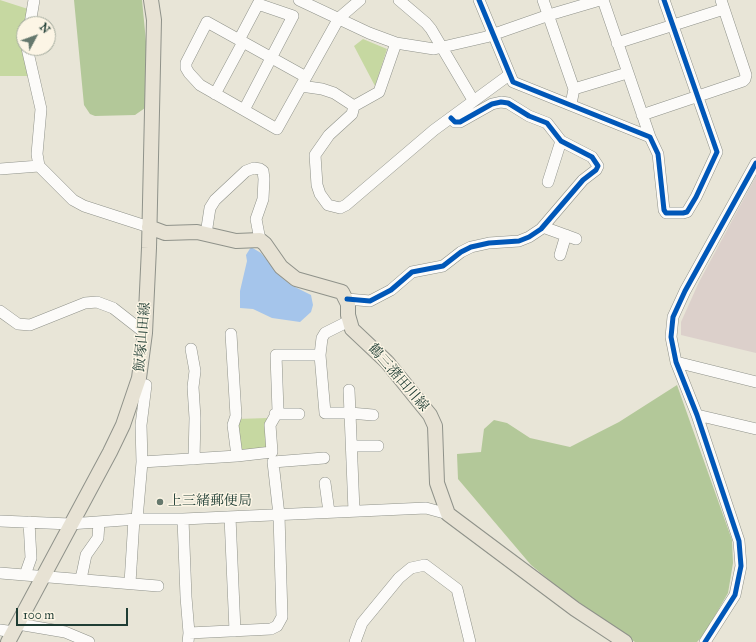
<!DOCTYPE html>
<meta charset="utf-8">
<style>
body{margin:0}
#map{position:relative;width:756px;height:642px;overflow:hidden;background:#e8e5d7;font-family:"IM FELL Great Primer",serif}
canvas{display:block}
.north{position:absolute;left:16px;top:16px;width:40px;height:40px;box-sizing:border-box;background:#fcf5e5;border:1px solid #a4ab9e;border-radius:50%;rotate:49deg;font-size:11px;font-weight:700;line-height:16px;text-align:center;color:#1f3d34}
.north::after{content:'';display:block;margin:auto;width:14px;height:18px;background:#65786d;clip-path:polygon(50% 0,100% 100%,50% 72%,0 100%)}
.scale{position:absolute;left:16px;top:608px;width:112px;height:18px;box-sizing:border-box;border:2px solid #1f3d34;border-top:0;padding-left:5px;font-size:12px;line-height:14px;white-space:nowrap;color:#1f3d34;-webkit-text-stroke:3px #fcf5e5;paint-order:stroke}
</style>
<div id="map">
<canvas width="756" height="642"></canvas>
<div class="north">N</div>
<div class="scale">100 m</div>
</div>
<script>
const ctx = document.querySelector('canvas').getContext('2d');
ctx.lineJoin = 'round';
function fillPath(path, color) { ctx.fillStyle = color; ctx.fill(path, 'evenodd'); }
const shape = rows => new Path2D(rows.map(r => 'M' + r).join(''));
function strokePath(path, color, width, dash) { ctx.strokeStyle = color; ctx.lineWidth = width; ctx.lineCap = dash ? 'butt' : 'round'; ctx.setLineDash(dash || []); ctx.stroke(path); }
function drawText(font, color, halo, rows, align = 'center') {
  ctx.font = font + ' "IM FELL Great Primer","Noto Serif JP",serif'; ctx.lineWidth = 3; ctx.setLineDash([]); ctx.textBaseline = 'middle'; ctx.strokeStyle = halo; ctx.fillStyle = color; for (const [text, x, y, turn = 0] of rows) {
    ctx.save(); ctx.translate(x, y); ctx.rotate((+turn || 0) * Math.PI / 180); ctx.textAlign = isNaN(turn) ? turn : align; if (halo) ctx.strokeText(text, 0, 0); ctx.fillText(text, 0, 0); ctx.restore();
  }
}
const industrial = shape([
 [756,176,756,353,681,335,681,322,699,282]
]);
const green = shape([
 [0,0,28,9,26,24,24,24,24,48,29,76,0,76],
 [363,39,387,49,375,86,354,46],
 [268,418,270,451,239,453,237,419]
]);
const forest = shape([
 [74,0,142,0,147,52,146,100,145,108,135,115,95,116,90,114,84,105],
 [677,385,732,540,733,563,728,593,705,633,697,642,635,642,560,589,531,565,458,479,457,454,481,452,484,429,494,420,507,423,530,438,570,447,619,422]
]);
const water = shape([
 [251,247,261,253,281,277,291,285,311,295,313,305,311,312,300,322,272,318,253,309,240,308,240,291,247,261,246,255]
]);
const minor = shape([
 [299,0,369,33,396,43,434,49,486,37,549,15,600,0],
 [399,0,426,23,431,29,473,100],
 [479,0,513,82,650,137,658,154,664,210,666,213,683,213,687,212,696,197,717,152,664,0],
 [543,0,574,89,571,104],
 [603,0,650,137],
 [30,24,34,0],
 [239,40,258,4,293,16,244,110],
 [396,43,379,92,354,106,352,114,329,135,315,155,317,185,320,194,328,205,340,208,346,205,434,130,509,75],
 [617,43,724,9],
 [27,48,41,109,37,154,39,166,73,200,84,206,149,227],
 [306,77,207,22,186,63,186,68,189,73,200,85,277,129,339,18,360,0],
 [301,86,322,89,334,93,354,106],
 [574,89,627,73],
 [215,94,243,42],
 [642,115,743,81,745,79,746,75,721,0],
 [0,169,39,166],
 [548,182,561,141],
 [543,227,576,239],
 [206,234,210,208,215,200,246,171,254,168,260,169,263,171,264,179,263,199,256,219,260,240],
 [560,255,566,235],
 [347,299,370,301,391,290,412,272,443,266,461,252,471,247,489,243,519,241,529,237,541,229,583,180,596,170,598,166,592,157,561,141,547,123,529,116,508,103,501,102,492,104,460,122,455,122,451,118],
 [0,311,18,324,30,325,85,303,97,302,113,308,145,333],
 [231,334,236,416,233,425,237,456],
 [191,349,195,371,193,387,195,418,194,459],
 [320,355,325,413,350,413,354,511],
 [676,362,756,382],
 [349,390,350,413,373,415],
 [275,414,299,414],
 [697,415,756,429],
 [352,446,378,446],
 [142,462,141,425,146,385],
 [325,483,329,512],
 [230,517,235,631],
 [137,519,142,462,237,456,272,452,270,425,278,411,276,355,320,355,322,338,325,333,349,321],
 [183,519,186,597,189,633,188,642],
 [0,521,70,524,137,519,183,519,426,508,448,514],
 [0,573,158,586],
 [25,575,31,558,29,522],
 [81,579,86,555,98,538,99,522],
 [130,583,134,519],
 [18,624,65,632,89,642],
 [0,630,14,632],
 [189,633,271,629,277,626,282,617,279,515,273,462,324,458],
 [355,642,362,623,399,578,411,568,425,565,457,589,470,642],
 [705,642,735,595,741,566,739,541,697,415,676,362,671,337,673,317,685,291,756,163]
]);
const major = shape([
 [149,227,165,233,197,232,236,241,260,240,265,244,281,267,296,279,342,292,348,304,348,315,352,329,387,362,430,415,435,426,437,483,448,514,575,609,625,642],
 [8,642,110,452,123,425,139,378,145,333,149,248,154,20,151,0]
]);
const cycleway = shape([
 [479,0,513,82,650,137,658,154,664,210,666,213,683,213,687,212,696,197,717,152,664,0],
 [347,299,370,301,391,290,412,272,443,266,461,252,471,247,489,243,519,241,529,237,541,229,583,180,596,170,598,166,592,157,561,141,547,123,529,116,508,103,501,102,492,104,460,122,455,122,451,118],
 [705,642,735,595,741,566,739,541,697,415,676,362,671,337,673,317,685,291,756,163]
]);
const markers = [
 [160,502,4,"#65786d"]
];
const streetNames = [
 ["飯塚山田線",143,337,-85],
 ["鶴三潴田川線",398,378,49]
];
const poiNames = [
 ["上三緒郵便局",168,502]
];
fillPath(industrial, '#dcd0cb');
fillPath(green, '#c6d8a1');
fillPath(forest, '#b3c899');
fillPath(water, '#a5c5eb');
strokePath(minor, '#8f928a', 12);
strokePath(major, '#8f928a', 16);
strokePath(minor, '#fcfbf9', 11);
strokePath(major, '#e7e2d4', 14);
strokePath(cycleway, '#0057b8', 5);
for (const [x, y, r, color] of markers) { const dot = new Path2D(); dot.arc(x, y, r, 0, 2 * Math.PI); ctx.fillStyle = color; ctx.fill(dot); strokePath(dot, '#fcf5e5', 1.5); }
drawText('14px', '#1f3d34', '#fcf5e5', streetNames);
drawText('14px', '#1f3d34', '#fcf5e5', poiNames, 'left');
</script>
